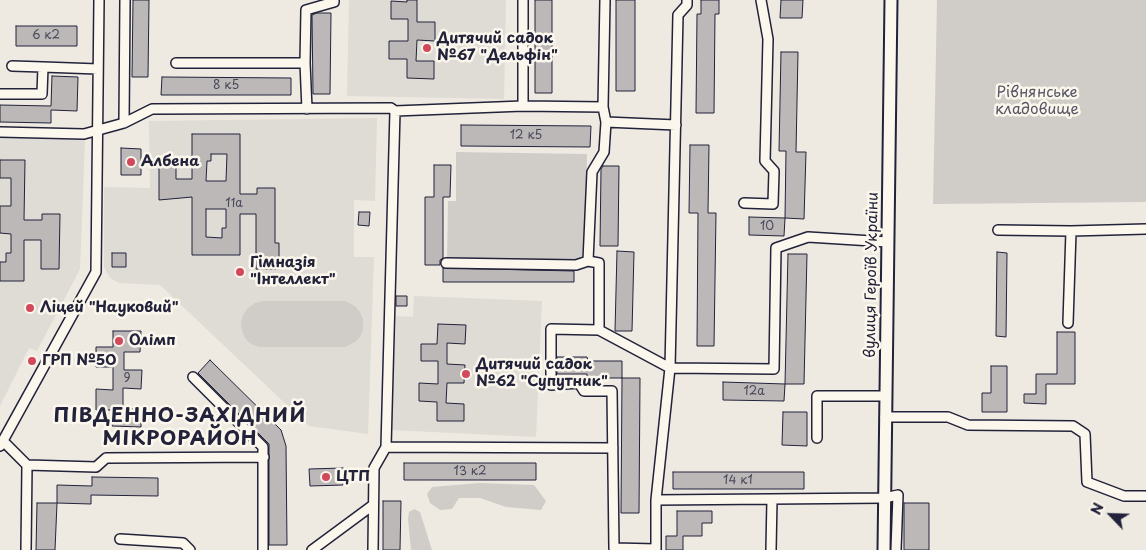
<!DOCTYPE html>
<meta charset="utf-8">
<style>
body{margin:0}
#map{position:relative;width:1146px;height:550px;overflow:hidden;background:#eeeae2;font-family:"Playpen Sans",sans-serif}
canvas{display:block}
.north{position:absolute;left:1086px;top:490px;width:50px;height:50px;-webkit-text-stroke:4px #fbf7ec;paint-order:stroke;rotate:294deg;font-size:14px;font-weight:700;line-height:20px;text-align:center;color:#22223b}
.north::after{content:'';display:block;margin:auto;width:18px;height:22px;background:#22223b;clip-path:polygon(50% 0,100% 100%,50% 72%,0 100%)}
</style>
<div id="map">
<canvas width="1146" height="550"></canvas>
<div class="north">N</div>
</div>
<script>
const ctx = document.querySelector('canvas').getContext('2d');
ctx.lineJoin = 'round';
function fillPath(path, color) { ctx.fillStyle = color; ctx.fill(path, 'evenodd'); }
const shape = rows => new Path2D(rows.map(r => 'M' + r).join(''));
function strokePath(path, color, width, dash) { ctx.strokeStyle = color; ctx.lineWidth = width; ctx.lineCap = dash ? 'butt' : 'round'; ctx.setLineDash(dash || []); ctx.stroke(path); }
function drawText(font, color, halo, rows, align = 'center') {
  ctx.font = font + ' "Playpen Sans",sans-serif'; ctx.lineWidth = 5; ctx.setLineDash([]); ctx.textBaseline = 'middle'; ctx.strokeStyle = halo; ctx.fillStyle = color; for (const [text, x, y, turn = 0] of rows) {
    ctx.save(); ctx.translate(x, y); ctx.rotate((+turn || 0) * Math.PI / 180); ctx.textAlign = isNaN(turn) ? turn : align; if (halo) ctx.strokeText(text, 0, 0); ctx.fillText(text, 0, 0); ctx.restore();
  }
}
const built = shape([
 [349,0,506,0,504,99,347,96],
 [377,118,375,201,354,200,354,257,374,257,368,434,309,426,160,285,119,283,110,278,104,267,104,187,150,188,149,121],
 [0,138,85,140,80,269,37,351,29,348,0,406],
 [414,296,542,301,536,437,391,430,396,316,413,317]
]);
const green = shape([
 [937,0,1146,0,1146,202,933,204],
 [456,152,587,154,585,263,447,261,448,201,456,201],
 [263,301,345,301,355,306,360,312,363,319,363,330,360,337,355,342,345,347,259,347,251,344,245,338,242,331,241,323,243,315,248,308,255,303],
 [479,483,534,485,546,501,541,510,506,507,480,498,459,498,452,509,440,510,430,503,427,494,432,487],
 [414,509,420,512,432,550,411,550,408,519,409,512]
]);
const building = shape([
 [133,0,149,0,148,77,132,77,133,0],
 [407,0,417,0,417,22,435,22,435,41,417,40,416,61,434,61,434,79,407,78,407,59,389,59,389,41,408,41,408,19,391,19,391,1,407,2,407,0],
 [535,0,552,0,552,93,535,93,535,0],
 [616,0,635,0,635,91,616,91,616,0],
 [701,0,719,0,719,14,715,14,714,113,696,113,697,14,701,14,701,0],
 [781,0,803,0,802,18,780,18,781,0],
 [317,13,331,13,330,94,313,94,312,15,317,13],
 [16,26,77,26,77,46,16,46,16,26],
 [781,52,798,52,796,152,806,152,804,219,785,218,786,151,779,151,781,52],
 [52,76,78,77,77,111,51,110,51,123,0,122,0,105,51,106,52,76],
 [162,77,291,78,291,95,161,95,162,77],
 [461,125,591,126,590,147,461,146,461,125],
 [192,134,240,134,240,194,257,194,257,188,275,188,275,243,279,243,279,269,256,269,256,214,240,214,240,255,192,255,192,197,159,200,159,161,176,161,176,179,192,179,192,134],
 [211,154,227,154,226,181,206,181,207,161,211,161,211,154],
 [206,209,226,209,226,228,222,228,222,238,206,237,206,209],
 [690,145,709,145,708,213,716,213,714,346,697,346,698,213,689,213,690,145],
 [121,148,141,149,141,175,121,175,121,148],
 [0,160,25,160,24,220,42,220,42,214,60,214,59,269,41,269,41,240,24,240,24,281,0,281,0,262,6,262,6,253,11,253,11,234,0,233,0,206,11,206,11,178,0,178,0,160],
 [434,165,451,165,450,197,443,197,443,258,440,260,440,265,425,265,425,197,434,197,434,165],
 [603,166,619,166,618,246,600,246,601,169,603,166],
 [359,212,370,212,369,226,358,225,359,212],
 [749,217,785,218,784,236,749,235,749,217],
 [617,251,634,252,632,331,615,331,617,251],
 [997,252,1007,253,1006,337,996,336,997,252],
 [112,253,126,253,126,267,112,267,112,253],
 [788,254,807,254,804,384,785,384,788,254],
 [443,268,574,271,574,282,443,282,443,268],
 [396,296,407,296,407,306,396,306,396,296],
 [438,324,466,325,465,344,447,343,447,364,465,365,464,383,447,383,446,403,464,404,464,421,437,421,437,402,419,401,419,383,438,384,438,361,421,361,421,344,437,344,438,324],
 [113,331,141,331,140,352,124,352,124,370,142,370,141,389,123,388,123,409,141,409,141,427,112,426,113,410,96,410,96,389,113,390,113,367,96,367,96,347,113,347,113,331],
 [1057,332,1075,332,1075,384,1046,384,1046,404,1024,403,1024,394,1036,394,1036,374,1057,374,1057,332],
 [557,357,587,357,588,361,622,361,622,378,587,378,587,374,557,374,557,357],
 [210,360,281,430,286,446,287,545,269,545,269,444,198,373,210,360],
 [991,366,1007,366,1007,412,982,412,982,393,991,393,991,366],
 [622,378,640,378,639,513,621,513,622,378],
 [723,382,785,384,784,401,723,400,723,382],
 [783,412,807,412,807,446,782,445,783,412],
 [404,463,536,463,536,480,404,480,404,463],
 [343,468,343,485,310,486,309,469,343,468],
 [673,472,804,472,804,489,673,489,673,472],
 [92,477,158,478,158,496,91,495,91,504,57,503,57,485,92,486,92,477],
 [383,501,401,501,400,550,383,550,383,501],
 [37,503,57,503,55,550,36,550,37,503],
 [904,503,929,503,929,550,904,550,904,503],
 [677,511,712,511,712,523,702,523,702,536,683,536,683,550,666,550,666,536,677,536,677,511]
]);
const minor = shape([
 [176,63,305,63],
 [12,66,43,67],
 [0,94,42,94,43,67,98,69],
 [523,106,603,107,605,0],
 [603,107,606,122,676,125],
 [307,109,305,63,306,10,334,2,334,0],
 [606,122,604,152,592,172,588,261,599,263,599,330,670,368,774,369,776,248,808,237,888,242],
 [124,123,125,0],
 [0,132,84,134,124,123,152,109,391,108,395,111,523,106,523,0],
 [744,203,773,204,774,171,765,161,768,39,761,0],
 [998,230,1071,231,1146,229],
 [446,263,576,265,588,261],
 [1068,323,1071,231],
 [599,330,551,329,551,385,579,383,584,391,612,391,614,548,656,549],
 [193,377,263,447,263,550],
 [885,417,948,417,968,425,1073,426,1085,434,1087,482,1124,496,1146,496],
 [817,438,817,396,885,396],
 [3,441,27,465,96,467,106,458,264,457],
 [0,446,96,272,99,0],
 [386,447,613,448],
 [656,500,884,498,898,495,896,550],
 [120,539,183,543,190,550],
 [26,550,27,465],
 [312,550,373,505],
 [373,550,374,468,386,447,395,111],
 [656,550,656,500,670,368,678,15,687,5,687,0],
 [771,550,772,499]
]);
const major = shape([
 [884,550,891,0]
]);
const markers = [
 [427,48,5,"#d1495b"],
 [131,162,5,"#d1495b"],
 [240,272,5,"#d1495b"],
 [30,308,5,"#d1495b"],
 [119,341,5,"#d1495b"],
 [32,361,5,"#d1495b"],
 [466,374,5,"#d1495b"],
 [326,477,5,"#d1495b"]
];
const numberNames = [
 ["6 к2",46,36],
 ["8 к5",226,86],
 ["12 к5",526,136],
 ["11а",234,204],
 ["10",767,227],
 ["9",127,379],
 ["12а",754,392],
 ["13 к2",470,472],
 ["14 к1",738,481]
];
const poiNames = [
 ["Дитячий садок",437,39],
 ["№67 \"Дельфін\"",437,56],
 ["Албена",141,162],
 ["Гімназія",250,263],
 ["\"Інтеллект\"",250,280],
 ["Ліцей \"Науковий\"",40,308],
 ["Олімп",129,341],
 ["ГРП №50",42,361],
 ["Дитячий садок",476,365],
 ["№62 \"Супутник\"",476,382],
 ["ЦТП",336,477]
];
const parkNames = [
 ["Рівнянське",1037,93],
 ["кладовище",1037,110]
];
const streetNames = [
 ["вулиця Героїв України",872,275,-89]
];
const districtNames = [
 ["ПІВДЕННО-ЗАХІДНИЙ",180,416],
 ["МІКРОРАЙОН",180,439]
];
fillPath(built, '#dfdbd5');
fillPath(green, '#d0cdc9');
fillPath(building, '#bcb8b8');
strokePath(building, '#22223b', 1);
strokePath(minor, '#22223b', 12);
strokePath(major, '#22223b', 15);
strokePath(minor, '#fbf7ec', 9);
strokePath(major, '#fbf7ec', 11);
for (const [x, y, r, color] of markers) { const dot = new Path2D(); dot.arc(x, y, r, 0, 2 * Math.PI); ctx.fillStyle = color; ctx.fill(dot); strokePath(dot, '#fbf7ec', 2); }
drawText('12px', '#48485a', null, numberNames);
drawText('bold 15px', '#22223b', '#fbf7ec', poiNames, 'left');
drawText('15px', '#565566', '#fbf7ec', parkNames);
drawText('15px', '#22223b', '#fbf7ec', streetNames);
ctx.letterSpacing = '1px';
drawText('bold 20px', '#22223b', '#fbf7ec', districtNames);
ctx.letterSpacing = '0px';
</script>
